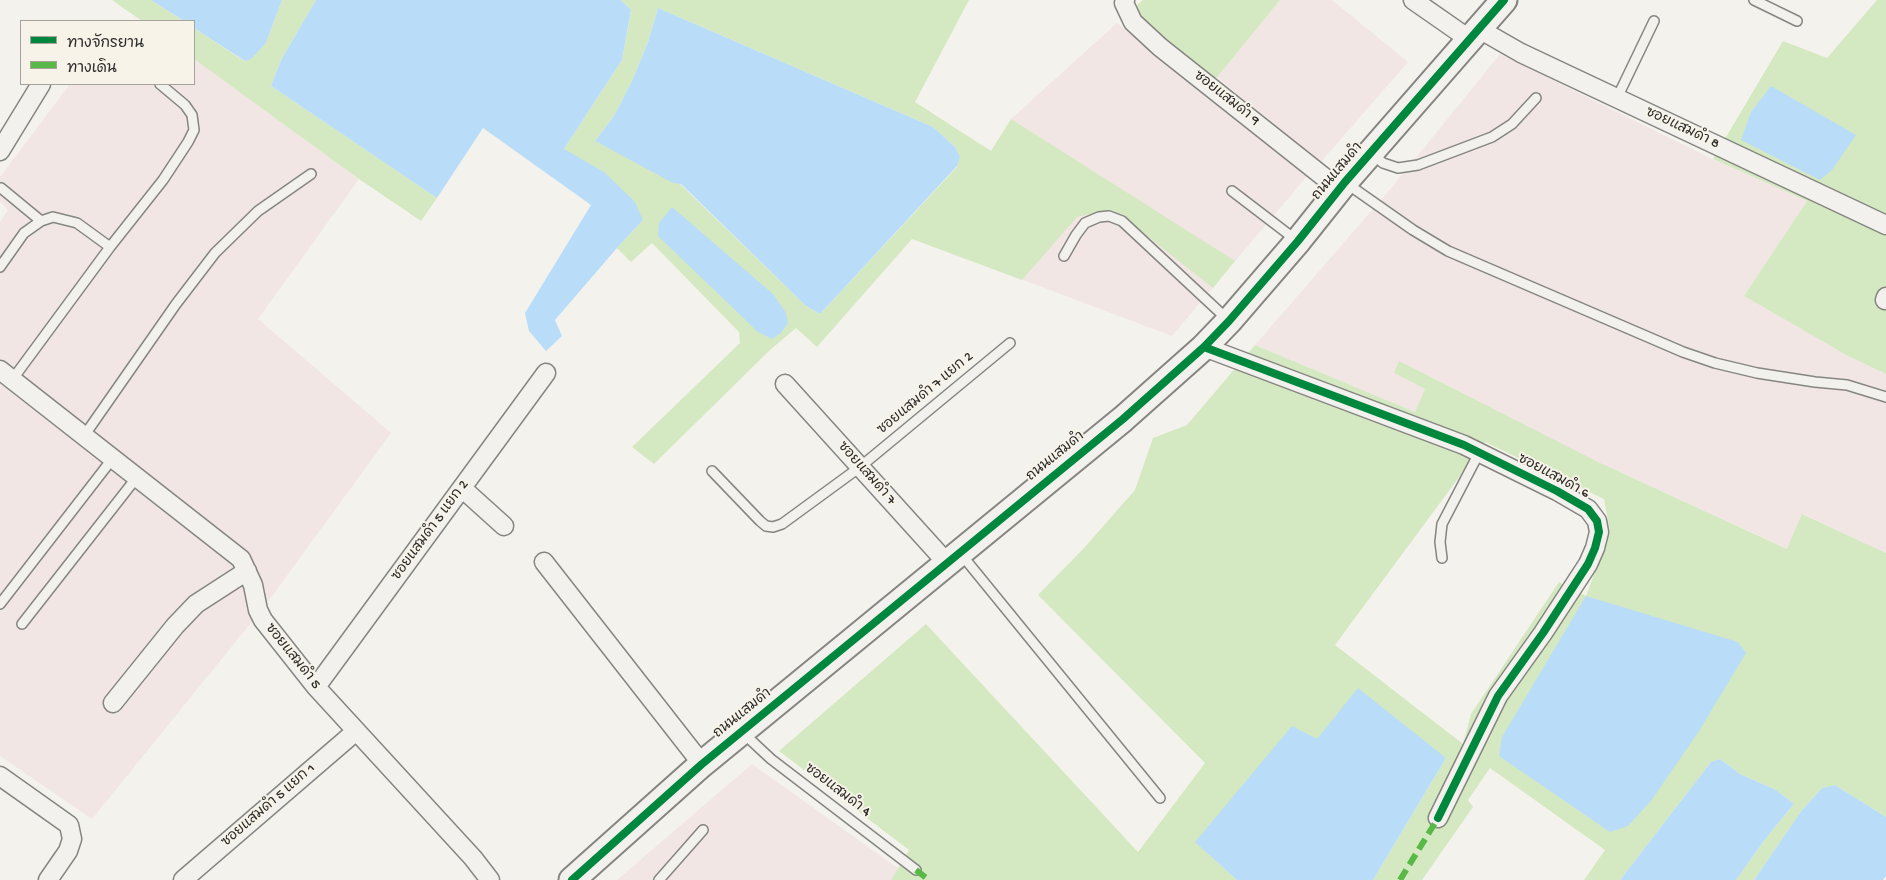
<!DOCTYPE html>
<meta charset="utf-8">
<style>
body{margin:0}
#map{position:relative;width:1886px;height:880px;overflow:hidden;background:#f4f2ec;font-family:"Gochi Hand","Playpen Sans Thai",sans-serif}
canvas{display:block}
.legend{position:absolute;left:20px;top:20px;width:175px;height:65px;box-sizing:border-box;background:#f7f3e8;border:1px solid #a5a39c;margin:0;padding:6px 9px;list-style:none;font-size:15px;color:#2b2b2b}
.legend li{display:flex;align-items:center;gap:10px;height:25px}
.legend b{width:25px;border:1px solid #a5a39c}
</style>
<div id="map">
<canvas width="1886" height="880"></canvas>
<ul class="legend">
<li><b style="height:6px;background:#00873e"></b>ทางจักรยาน</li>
<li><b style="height:6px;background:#58b947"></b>ทางเดิน</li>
</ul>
</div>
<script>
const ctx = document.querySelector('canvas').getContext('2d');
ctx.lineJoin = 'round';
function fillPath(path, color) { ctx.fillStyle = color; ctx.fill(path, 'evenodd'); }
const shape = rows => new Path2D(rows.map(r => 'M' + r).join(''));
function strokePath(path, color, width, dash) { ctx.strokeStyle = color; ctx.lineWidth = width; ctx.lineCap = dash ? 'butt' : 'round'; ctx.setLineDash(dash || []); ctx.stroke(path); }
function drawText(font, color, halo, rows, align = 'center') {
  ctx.font = font + ' "Gochi Hand","Playpen Sans Thai",sans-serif'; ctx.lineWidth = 4; ctx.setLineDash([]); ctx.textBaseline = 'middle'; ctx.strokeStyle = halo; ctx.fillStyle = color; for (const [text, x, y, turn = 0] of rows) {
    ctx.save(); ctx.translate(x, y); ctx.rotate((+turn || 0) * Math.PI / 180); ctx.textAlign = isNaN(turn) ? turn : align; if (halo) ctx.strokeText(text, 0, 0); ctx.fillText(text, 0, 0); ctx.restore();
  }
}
const built = shape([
 [1280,0,1332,0,1408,62,1320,163,1217,77],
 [1117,23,1307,176,1172,336,912,238,991,152,1011,119],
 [1500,54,1712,159,1807,201,1744,296,1848,356,1886,374,1886,553,1803,514,1788,549,1596,461,1394,373,1425,389,1415,412,1255,345,1393,186],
 [194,59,359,179,258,319,391,433,267,603,92,819,0,756,0,222,8,210,0,201,0,177,70,84,194,84],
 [752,764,899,869,891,880,617,880]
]);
const green = shape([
 [112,0,151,0,184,21,142,21],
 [282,0,316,0,281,60,271,86,437,198,421,221,359,179,194,59,194,28,244,61,266,43],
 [621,0,969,0,915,102,991,151,1011,119,1235,261,1213,288,1131,223,1107,211,1077,217,1022,280,912,239,817,347,796,328,770,350,654,464,632,447,740,343,739,332,652,243,631,262,617,248,643,220,564,149,622,60,631,11],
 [658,8,933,127,955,147,957,167,820,314,806,306,680,184,595,141,614,116,632,81,648,42],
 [1143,0,1280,0,1214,81,1148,27,1136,6],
 [1877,0,1886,0,1886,374,1848,356,1744,296,1807,201,1713,159,1783,41,1827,58],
 [1255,345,1415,412,1425,389,1394,373,1399,361,1596,461,1787,549,1802,514,1886,553,1886,817,1835,785,1822,788,1802,810,1754,880,1736,880,1766,838,1794,804,1776,790,1740,774,1720,759,1711,762,1620,880,1584,880,1605,850,1490,768,1468,800,1473,807,1422,880,1373,880,1446,758,1317,739,1196,842,1237,880,891,880,909,850,779,751,926,624,1138,852,1205,763,1038,595,1084,548,1135,490,1153,438,1187,425],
 [1485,442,1604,499,1610,531,1586,596,1559,582,1471,714,1463,744,1335,645]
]);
const water = shape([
 [151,0,282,0,266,43,251,59,245,61,194,28,194,21,184,21],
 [316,0,621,0,631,10,622,60,564,149,604,172,635,202,643,220,617,248,555,320,562,336,546,351,529,331,525,313,591,205,483,128,437,198,271,86,281,60],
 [658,8,933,127,955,147,960,157,957,166,820,314,806,306,681,184,673,183,595,141,614,116,632,81,648,42],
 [1771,86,1856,135,1832,170,1820,180,1741,140,1751,112],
 [672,207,773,294,786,313,788,323,781,333,772,339,758,332,658,236,659,223],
 [1586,596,1738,642,1746,653,1699,731,1651,801,1628,826,1610,832,1499,756,1502,737],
 [1358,688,1446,758,1373,880,1237,880,1195,842,1292,726,1317,739],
 [1720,759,1740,774,1776,790,1794,804,1766,838,1736,880,1620,880,1711,762],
 [1835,785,1886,817,1886,876,1883,880,1754,880,1802,810,1822,788]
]);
const lane = shape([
 [1754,0,1797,21],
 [1617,98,1654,21],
 [1371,153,1383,163,1398,168,1418,165,1492,137,1512,124,1536,98],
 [1346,183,1413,230,1448,251,1683,352,1715,363,1757,373,1815,382,1847,385,1886,397],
 [1,188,41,221],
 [1232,191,1296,240],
 [1064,256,1076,235,1085,223,1099,217,1109,216,1122,221,1227,319],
 [0,267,24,233,41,221,53,217,77,223,110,247],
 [12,380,110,247,163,180,188,142,194,130,192,115,185,105,160,84],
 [84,436,176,304,215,253,258,211,311,174],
 [712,471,760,521,766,526,773,527,782,524,860,467,1010,343],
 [961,554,1160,798],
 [1442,558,1440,542,1442,524,1479,453],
 [0,604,113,458],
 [22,624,137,477],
 [742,732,771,759,916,870],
 [659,880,703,830]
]);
const street = shape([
 [1125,0,1124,3,1133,22,1160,47,1339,189],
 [1413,0,1469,39],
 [1479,29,1521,53,1886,225],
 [0,151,41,84],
 [1885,300,1886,297],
 [1204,347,1464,445,1557,491,1588,509,1597,521,1599,532,1595,548,1588,564,1543,633,1498,696,1438,818],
 [0,370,241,559,253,585,258,610,263,620,316,687,473,858,490,880],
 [785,384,947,563],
 [463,489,504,526],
 [544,562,702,764],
 [316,687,546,373],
 [113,703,175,626,196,604,247,571],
 [0,776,69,825,72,839,68,851,48,880],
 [183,880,355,732]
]);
const secondary = shape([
 [572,880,702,764,1123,419,1204,347,1229,321,1298,241,1345,182,1504,0]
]);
const quiet = shape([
 [916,870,929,880],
 [1400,880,1438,818]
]);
const cycleway = shape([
 [1204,347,1464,445,1557,491,1588,509,1597,521,1599,532,1595,548,1588,564,1543,633,1498,696,1438,818],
 [572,880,702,764,1123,419,1204,347,1229,321,1298,241,1345,182,1504,0]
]);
const streetNames = [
 ["ซอยแสมดำ 9",1226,99,38],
 ["ซอยแสมดำ 8",1682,129,25],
 ["ถนนแสมดำ",1338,172,-50],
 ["ซอยแสมดำ 7 แยก 2",926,394,-40],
 ["ถนนแสมดำ",1056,457,-39],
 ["ซอยแสมดำ 7",866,474,48],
 ["ซอยแสมดำ 6",1553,477,28],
 ["ซอยแสมดำ 5 แยก 2",431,531,-54],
 ["ซอยแสมดำ 5",292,657,51],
 ["ถนนแสมดำ",743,714,-39],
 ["ซอยแสมดำ 4",837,791,37],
 ["ซอยแสมดำ 5 แยก 1",269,806,-41]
];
fillPath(built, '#f1e6e4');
fillPath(green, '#d4e9c1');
fillPath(water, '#b9ddf9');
strokePath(lane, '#858582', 12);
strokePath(street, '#858582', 21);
strokePath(secondary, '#858582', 29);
strokePath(lane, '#f2f1ed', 9);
strokePath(street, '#f2f1ed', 18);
strokePath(secondary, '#f2f1ed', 25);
strokePath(quiet, '#58b947', 6, [12, 6]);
strokePath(cycleway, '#00873e', 8);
drawText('14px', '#2b2b2b', '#f7f3e8', streetNames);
</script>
